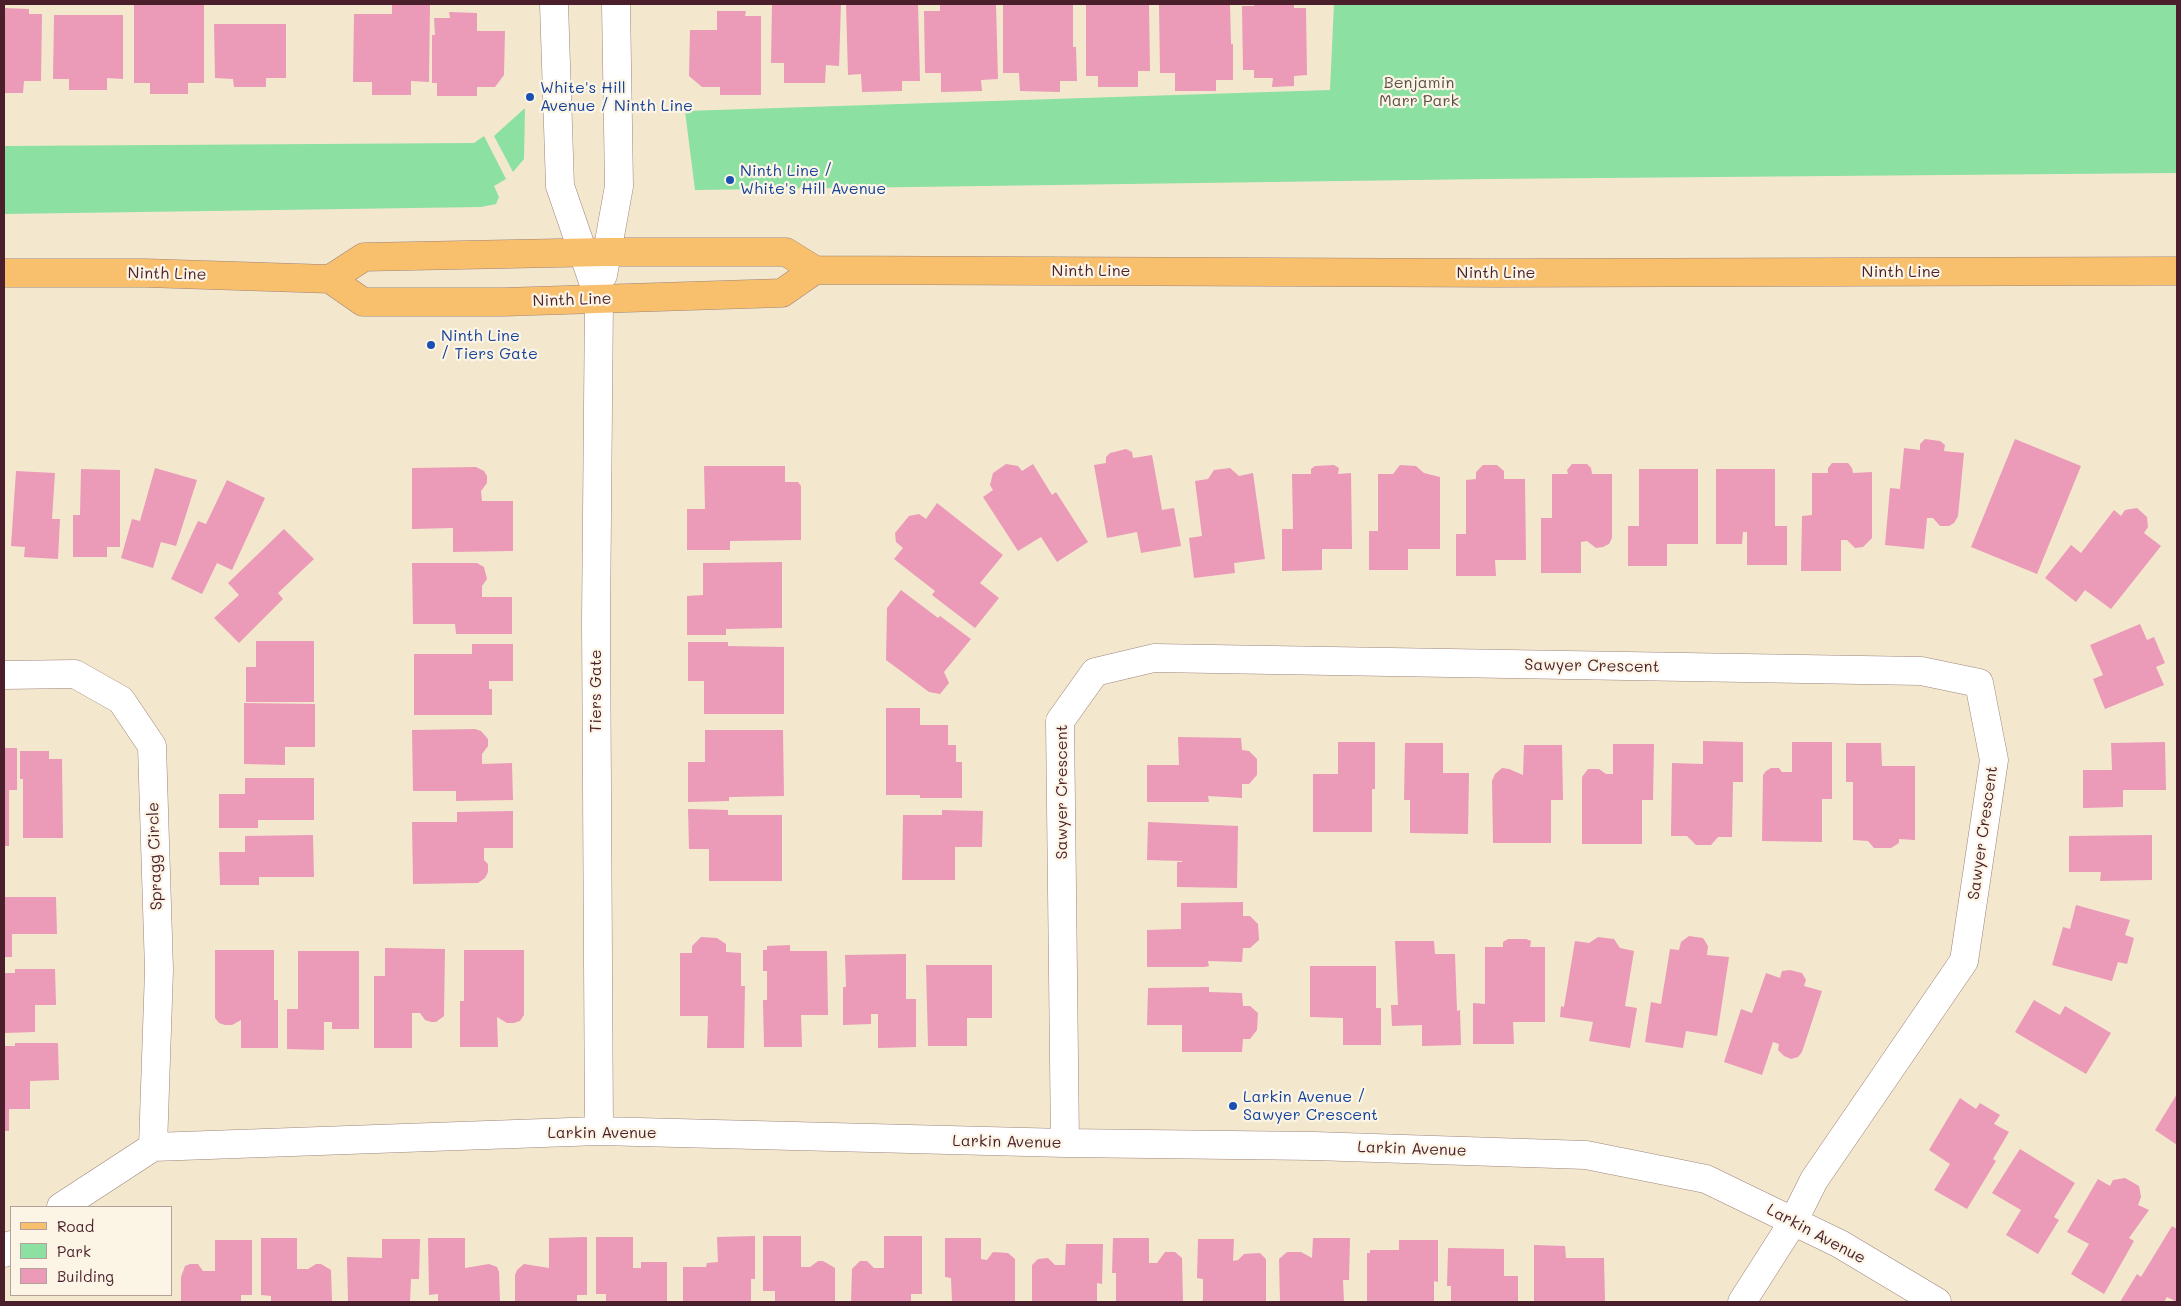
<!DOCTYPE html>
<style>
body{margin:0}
#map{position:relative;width:2181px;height:1306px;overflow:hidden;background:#f3e8ce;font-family:Mali,sans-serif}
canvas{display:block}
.frame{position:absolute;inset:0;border:5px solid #4a1f2b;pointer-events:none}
.legend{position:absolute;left:10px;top:1206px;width:162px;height:90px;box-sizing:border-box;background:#fcf5e5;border:1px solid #b59f9b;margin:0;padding:6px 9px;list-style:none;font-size:15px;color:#4a1f2b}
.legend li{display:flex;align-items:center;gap:10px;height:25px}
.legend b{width:25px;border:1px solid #b59f9b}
</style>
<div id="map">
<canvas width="2181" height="1306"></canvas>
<div class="frame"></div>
<ul class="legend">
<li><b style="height:6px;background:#f8bf6c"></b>Road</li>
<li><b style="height:14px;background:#8be0a2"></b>Park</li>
<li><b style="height:14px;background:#eb9ab8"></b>Building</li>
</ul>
</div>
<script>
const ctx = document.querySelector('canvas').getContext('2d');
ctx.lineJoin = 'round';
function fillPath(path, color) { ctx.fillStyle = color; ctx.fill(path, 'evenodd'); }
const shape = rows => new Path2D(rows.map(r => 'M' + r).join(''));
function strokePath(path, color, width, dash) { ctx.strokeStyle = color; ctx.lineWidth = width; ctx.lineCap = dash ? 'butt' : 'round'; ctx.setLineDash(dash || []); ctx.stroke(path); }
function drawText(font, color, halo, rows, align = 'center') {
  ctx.font = font + ' Mali,sans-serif'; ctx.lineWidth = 4.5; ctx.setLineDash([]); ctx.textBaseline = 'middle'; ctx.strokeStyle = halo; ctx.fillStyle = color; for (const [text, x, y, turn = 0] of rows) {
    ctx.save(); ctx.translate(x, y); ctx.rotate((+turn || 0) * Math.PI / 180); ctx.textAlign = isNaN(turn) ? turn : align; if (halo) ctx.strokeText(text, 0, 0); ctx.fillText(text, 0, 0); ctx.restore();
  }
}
const green = shape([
 [1334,4,2177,4,2177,173,1487,179,695,190,685,111,1330,90],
 [525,108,524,159,513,172,494,136],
 [484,136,506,179,494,186,499,197,496,204,481,207,4,214,4,146,474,143]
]);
const building = shape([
 [134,4,204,4,204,83,188,83,188,94,150,94,150,83,134,83],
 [392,4,430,4,429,82,411,81,411,95,372,95,372,82,353,82,354,14,392,14],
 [772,4,841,4,839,66,826,65,825,83,784,83,784,63,771,63],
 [846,4,918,4,920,81,902,81,902,91,862,92,861,74,848,75],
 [940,4,996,4,998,79,981,80,982,91,941,92,941,73,925,73,924,11,940,11],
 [1003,4,1073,4,1073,47,1076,47,1077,81,1060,81,1060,92,1020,91,1019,73,1003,73],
 [1086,4,1149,4,1150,71,1138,71,1138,87,1098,87,1098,76,1086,76],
 [1159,4,1230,4,1231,44,1233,44,1233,80,1216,80,1216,91,1175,91,1175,73,1160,73],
 [1254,4,1294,4,1294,8,1306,8,1307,75,1294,76,1294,86,1272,87,1273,78,1254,78,1254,70,1243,70,1242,6,1254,6],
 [4,8,29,9,29,14,42,14,41,81,24,81,23,93,4,93],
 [717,11,746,11,745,16,761,16,761,95,720,95,720,87,702,87,689,76,690,30,717,30],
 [449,12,477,13,477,31,505,31,504,75,495,87,477,87,477,96,437,96,437,83,432,83,432,35,435,35,434,18,450,18],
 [54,15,123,15,123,79,107,78,107,90,69,90,69,79,53,79],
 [214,24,286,24,286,78,266,78,266,87,234,87,233,79,215,78],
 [1925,439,1940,441,1945,445,1944,451,1964,453,1958,516,1954,523,1949,526,1940,526,1933,518,1927,518,1924,549,1885,545,1890,488,1900,489,1904,448,1920,450,1920,444],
 [2015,439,2081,466,2037,574,1971,547],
 [1126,449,1132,452,1133,458,1152,455,1162,510,1174,508,1181,546,1141,553,1137,532,1107,538,1094,465,1106,463,1106,457,1110,453],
 [1832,463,1848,463,1852,468,1853,473,1872,472,1872,538,1863,547,1855,548,1847,540,1841,540,1841,571,1801,571,1802,516,1812,515,1812,473,1828,473,1828,468],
 [1006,464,1018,466,1022,471,1033,464,1052,495,1056,492,1088,542,1057,562,1041,537,1018,551,983,497,993,490,990,485,993,473],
 [1572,464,1587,464,1591,468,1592,474,1612,474,1612,538,1609,544,1603,547,1596,548,1587,541,1581,542,1581,573,1541,573,1541,518,1552,518,1552,474,1568,474,1567,470],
 [1334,465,1339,468,1338,474,1351,473,1352,549,1322,549,1322,570,1282,571,1282,529,1293,529,1292,474,1311,474,1311,469,1315,466],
 [1400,465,1416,466,1424,473,1440,477,1440,549,1408,549,1408,570,1369,570,1369,531,1378,531,1378,474,1393,474],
 [1483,465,1497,465,1504,471,1504,479,1525,479,1526,560,1495,560,1496,576,1456,576,1456,534,1466,534,1466,480,1476,479,1476,472],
 [704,466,785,466,785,482,798,482,801,486,801,540,730,541,730,550,687,550,687,509,705,509],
 [476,467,484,471,487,476,487,483,481,491,482,501,513,501,513,551,453,552,453,528,412,529,412,468],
 [155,468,197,480,176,546,161,542,153,568,121,558,132,519,140,521],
 [1230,468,1239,476,1253,473,1265,559,1234,563,1235,573,1194,578,1189,538,1202,536,1195,481,1208,479,1214,470],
 [81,469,120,470,120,547,107,547,107,557,73,557,73,515,80,515],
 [1639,469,1698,469,1698,544,1667,544,1667,566,1628,566,1628,526,1639,526],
 [1716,469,1775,469,1775,526,1787,526,1787,565,1747,565,1747,532,1743,532,1742,544,1716,544],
 [16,471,55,473,52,519,60,519,58,559,24,557,25,547,11,546],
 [227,480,265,498,232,570,217,563,202,594,171,579,198,521,206,524],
 [937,503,1003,555,980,583,999,598,975,628,932,595,935,591,894,559,903,548,896,542,895,533,909,516,919,514,926,519],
 [2137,508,2147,517,2148,527,2144,533,2161,546,2111,609,2085,590,2076,602,2045,578,2071,545,2081,553,2114,510,2121,516,2125,510],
 [284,529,314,559,278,593,283,599,239,643,214,618,239,595,228,583],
 [782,562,782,628,726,629,726,635,687,635,687,596,703,595,703,563],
 [412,563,477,563,484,567,487,579,482,586,482,597,512,597,512,634,456,634,455,624,413,624],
 [901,590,938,618,940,616,971,639,944,672,949,683,940,694,929,692,886,660,887,608],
 [2140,624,2147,640,2154,637,2165,663,2156,667,2164,685,2105,709,2093,679,2103,675,2090,645],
 [256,641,314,641,314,702,246,702,246,667,256,667],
 [688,642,728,642,728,646,784,647,784,714,704,714,704,681,688,681],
 [472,644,513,644,513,681,489,681,489,689,492,689,492,715,414,715,414,654,472,654],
 [244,703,315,704,315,747,285,747,285,765,244,764],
 [886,708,920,708,920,725,948,725,948,745,956,745,956,762,962,762,962,798,920,798,920,795,886,795],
 [475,729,481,731,488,739,488,746,482,754,482,764,512,763,513,800,456,801,456,791,413,791,412,730],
 [705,730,783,730,784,796,729,797,729,801,688,802,688,762,705,762],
 [1178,737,1241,738,1242,750,1249,751,1257,759,1257,775,1249,784,1242,784,1242,798,1208,796,1209,802,1147,802,1147,765,1179,765],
 [1703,741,1743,742,1743,782,1733,782,1732,837,1718,837,1711,845,1696,845,1687,836,1671,836,1672,763,1703,764],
 [1338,742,1375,742,1375,789,1372,789,1372,832,1313,832,1313,774,1338,774],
 [1792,742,1832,742,1832,799,1822,799,1822,842,1762,841,1763,775,1766,771,1771,768,1779,768,1782,772,1792,772],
 [2165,742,2166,790,2123,790,2123,807,2083,808,2083,770,2112,770,2111,743],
 [1405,743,1443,743,1443,773,1469,773,1468,834,1410,833,1410,800,1404,800],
 [1846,743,1881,743,1882,766,1915,766,1915,840,1899,839,1899,843,1891,848,1874,848,1868,841,1853,840,1853,782,1846,782],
 [1613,744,1654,744,1653,800,1642,800,1642,844,1582,844,1582,777,1588,769,1599,769,1606,774,1613,774],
 [1524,745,1562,745,1563,800,1551,800,1551,843,1493,843,1492,781,1495,774,1502,768,1509,769,1523,775],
 [4,748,17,748,17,790,9,790,9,846,4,846],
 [20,751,49,751,49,759,62,759,63,838,23,838,23,779,20,779],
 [245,778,314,778,314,820,258,820,258,828,219,828,219,794,245,794],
 [688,809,728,810,728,815,782,815,782,881,709,881,709,849,689,849],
 [942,810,983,811,982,847,955,847,955,880,902,880,903,815,942,815],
 [513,811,513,848,484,848,484,860,488,864,488,872,485,878,478,883,413,884,412,822,457,822,457,812],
 [1148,822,1238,826,1237,888,1177,887,1177,862,1182,862,1182,861,1147,860],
 [313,835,314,877,259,877,259,885,220,885,219,852,245,852,245,836],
 [2152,835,2152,880,2100,881,2101,872,2069,872,2069,836],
 [4,897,56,897,57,934,12,934,12,957,4,957],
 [1243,902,1243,916,1250,916,1258,924,1259,940,1250,948,1243,948,1242,962,1208,961,1209,966,1205,967,1147,967,1147,930,1181,929,1181,903],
 [2076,905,2130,920,2125,935,2134,938,2127,964,2118,962,2112,981,2052,965,2063,927,2070,929],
 [1689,936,1703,938,1708,946,1707,955,1729,957,1717,1036,1686,1031,1683,1048,1645,1042,1651,1002,1661,1004,1670,949,1679,950,1681,942],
 [701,937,717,938,726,944,726,952,741,953,741,986,745,986,744,1048,707,1048,708,1016,680,1016,680,953,692,953,692,946],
 [1598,937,1614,939,1620,948,1634,951,1625,1006,1637,1008,1630,1048,1589,1041,1593,1022,1560,1017,1561,1006,1564,1007,1575,941,1589,943],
 [1508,939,1526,939,1531,941,1530,947,1545,947,1545,1022,1513,1022,1514,1044,1473,1044,1473,1003,1485,1004,1485,947,1503,947,1503,942],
 [1395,941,1434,941,1435,954,1455,954,1457,1011,1460,1010,1461,1045,1422,1046,1422,1025,1392,1026,1391,1005,1398,1005],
 [790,945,790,951,827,951,828,1015,801,1015,802,1047,764,1047,763,1000,767,1000,767,971,763,971,763,950,767,950,767,946],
 [385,948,445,949,444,1016,436,1022,431,1022,425,1020,420,1013,412,1013,412,1048,374,1048,374,976,385,976],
 [215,950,274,950,274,1000,278,1000,278,1048,241,1048,241,1020,232,1025,225,1025,219,1023,215,1018],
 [464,950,524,950,524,1015,520,1021,514,1023,507,1023,497,1017,498,1047,460,1047,460,1001,464,1001],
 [298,951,359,951,359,1029,332,1029,332,1022,324,1022,324,1050,287,1049,287,1009,298,1009],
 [906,954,906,999,916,999,916,1047,878,1048,878,1014,871,1014,871,1024,843,1025,843,987,846,987,845,955],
 [926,965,992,965,992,1018,967,1018,967,1046,928,1046],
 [1310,966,1376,966,1376,1008,1381,1008,1381,1045,1343,1045,1343,1018,1310,1017],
 [15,969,55,969,56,1005,35,1005,35,1032,4,1033,4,973,15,973],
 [1790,970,1802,973,1806,980,1804,986,1822,991,1802,1052,1798,1057,1791,1059,1784,1056,1778,1050,1779,1044,1773,1042,1762,1075,1724,1062,1741,1009,1752,1013,1766,973,1780,978,1782,971],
 [1209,987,1209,992,1242,993,1243,1006,1250,1006,1258,1013,1257,1030,1250,1039,1243,1039,1242,1052,1182,1052,1182,1025,1147,1025,1148,988],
 [2034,1000,2060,1015,2065,1006,2111,1033,2086,1074,2015,1032],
 [15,1043,58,1043,59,1080,30,1081,30,1109,9,1109,9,1131,4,1131,4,1046,15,1046],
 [2177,1094,2177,1145,2155,1130],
 [1960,1098,1976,1109,1980,1103,2000,1115,1994,1124,2009,1132,1993,1159,1996,1161,1967,1209,1934,1190,1950,1164,1929,1150],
 [2020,1149,2075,1183,2054,1217,2059,1220,2038,1254,2006,1235,2021,1210,1992,1193],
 [2125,1178,2139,1186,2141,1197,2138,1205,2149,1210,2129,1238,2134,1241,2104,1294,2071,1274,2089,1244,2067,1232,2098,1179,2110,1186,2113,1180],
 [2172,1226,2177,1229,2177,1302,2167,1297,2164,1302,2120,1302,2137,1274,2141,1277],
 [755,1236,755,1279,751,1279,751,1302,683,1302,683,1267,706,1267,707,1263,718,1262,717,1237],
 [763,1236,801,1236,801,1267,810,1267,818,1261,823,1261,835,1268,835,1302,775,1302,775,1291,763,1291],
 [884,1236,922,1236,922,1294,911,1294,911,1302,851,1302,852,1269,860,1261,867,1261,874,1268,884,1268],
 [587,1237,587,1295,577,1295,577,1302,515,1302,515,1275,517,1270,524,1264,549,1268,549,1238],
 [596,1237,633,1237,633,1268,641,1268,641,1262,667,1262,667,1302,606,1302,606,1294,596,1294],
 [261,1238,297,1238,297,1269,308,1269,316,1264,321,1264,331,1270,332,1302,271,1302,271,1296,261,1295],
 [428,1238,465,1238,465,1268,489,1264,497,1267,499,1272,500,1302,438,1302,438,1294,429,1295],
 [945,1238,981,1238,981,1259,987,1260,993,1252,1008,1253,1015,1259,1015,1302,952,1302,951,1278,945,1277],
 [1113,1238,1149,1238,1149,1263,1157,1263,1165,1252,1175,1252,1182,1258,1183,1302,1116,1302,1116,1273,1112,1273],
 [1313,1238,1350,1238,1349,1280,1343,1280,1344,1302,1280,1302,1279,1259,1287,1252,1301,1252,1312,1258],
 [382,1239,420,1239,419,1279,411,1279,410,1302,348,1302,347,1257,382,1258],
 [1198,1239,1234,1239,1233,1261,1238,1260,1244,1254,1260,1253,1266,1259,1266,1302,1201,1302,1203,1300,1203,1279,1197,1278],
 [215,1240,252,1240,252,1295,241,1295,241,1302,181,1302,181,1277,185,1266,190,1264,198,1264,203,1271,215,1271],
 [1399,1240,1438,1240,1438,1282,1434,1281,1434,1302,1367,1302,1367,1253,1370,1253,1370,1250,1399,1250],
 [1066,1244,1103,1244,1102,1284,1097,1283,1097,1302,1032,1302,1032,1265,1038,1259,1048,1258,1055,1265,1065,1265],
 [1534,1245,1565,1246,1566,1258,1604,1258,1605,1302,1534,1302],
 [1448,1248,1504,1249,1504,1276,1518,1276,1518,1302,1451,1302,1451,1286,1447,1286]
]);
const minor = shape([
 [554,4,560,186,599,299,596,621,599,1131],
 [603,275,619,186,616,4],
 [4,675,75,674,121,700,152,746,159,970,153,1147],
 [1065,1143,1060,721,1095,672,1154,658,1921,671,1979,683,1994,760,1964,961,1814,1180,1793,1222,1742,1302],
 [61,1207,153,1147,599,1131,1065,1143,1314,1146,1586,1155,1706,1179,1840,1244,1937,1302],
 [4,1253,11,1245]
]);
const major = shape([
 [4,273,145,273,330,279,363,302,503,302,782,293,815,270],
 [330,279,364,257,607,252,786,252,815,270,1499,273,2177,271]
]);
const markers = [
 [530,97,5,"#1a4fb4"],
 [730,180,5,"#1a4fb4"],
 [431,345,5,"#1a4fb4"],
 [1233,1106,5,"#1a4fb4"]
];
const parkNames = [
 ["Benjamin",1419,83],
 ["Marr Park",1419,101]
];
const transitNames = [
 ["White's Hill",540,88],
 ["Avenue / Ninth Line",540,106],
 ["Ninth Line /",740,171],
 ["White's Hill Avenue",740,189],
 ["Ninth Line",441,336],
 ["/ Tiers Gate",441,354],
 ["Larkin Avenue /",1243,1097],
 ["Sawyer Crescent",1243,1115]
];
const streetNames = [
 ["Ninth Line",1091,271],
 ["Ninth Line",1901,272],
 ["Ninth Line",1496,273],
 ["Ninth Line",167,274,1],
 ["Ninth Line",572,300,-2],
 ["Sawyer Crescent",1592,666,1],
 ["Tiers Gate",596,691,-90],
 ["Sawyer Crescent",1062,792,-90],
 ["Sawyer Crescent",1983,833,-82],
 ["Spragg Circle",155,856,-92],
 ["Larkin Avenue",602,1133],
 ["Larkin Avenue",1007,1142,1],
 ["Larkin Avenue",1412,1149,2],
 ["Larkin Avenue",1816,1234,28]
];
fillPath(green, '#8be0a2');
fillPath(building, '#eb9ab8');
strokePath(minor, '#9e847c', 29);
strokePath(major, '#9e847c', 29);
strokePath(minor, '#fff', 28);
strokePath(major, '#f8bf6c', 28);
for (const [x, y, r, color] of markers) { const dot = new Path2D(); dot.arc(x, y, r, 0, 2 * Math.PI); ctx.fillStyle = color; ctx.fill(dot); strokePath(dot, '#fcf5e5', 2); }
drawText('16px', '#5a4f49', '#fcf5e5', parkNames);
drawText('16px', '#164399', '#fcf5e5', transitNames, 'left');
drawText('16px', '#4a1f2b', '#fcf5e5', streetNames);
</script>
